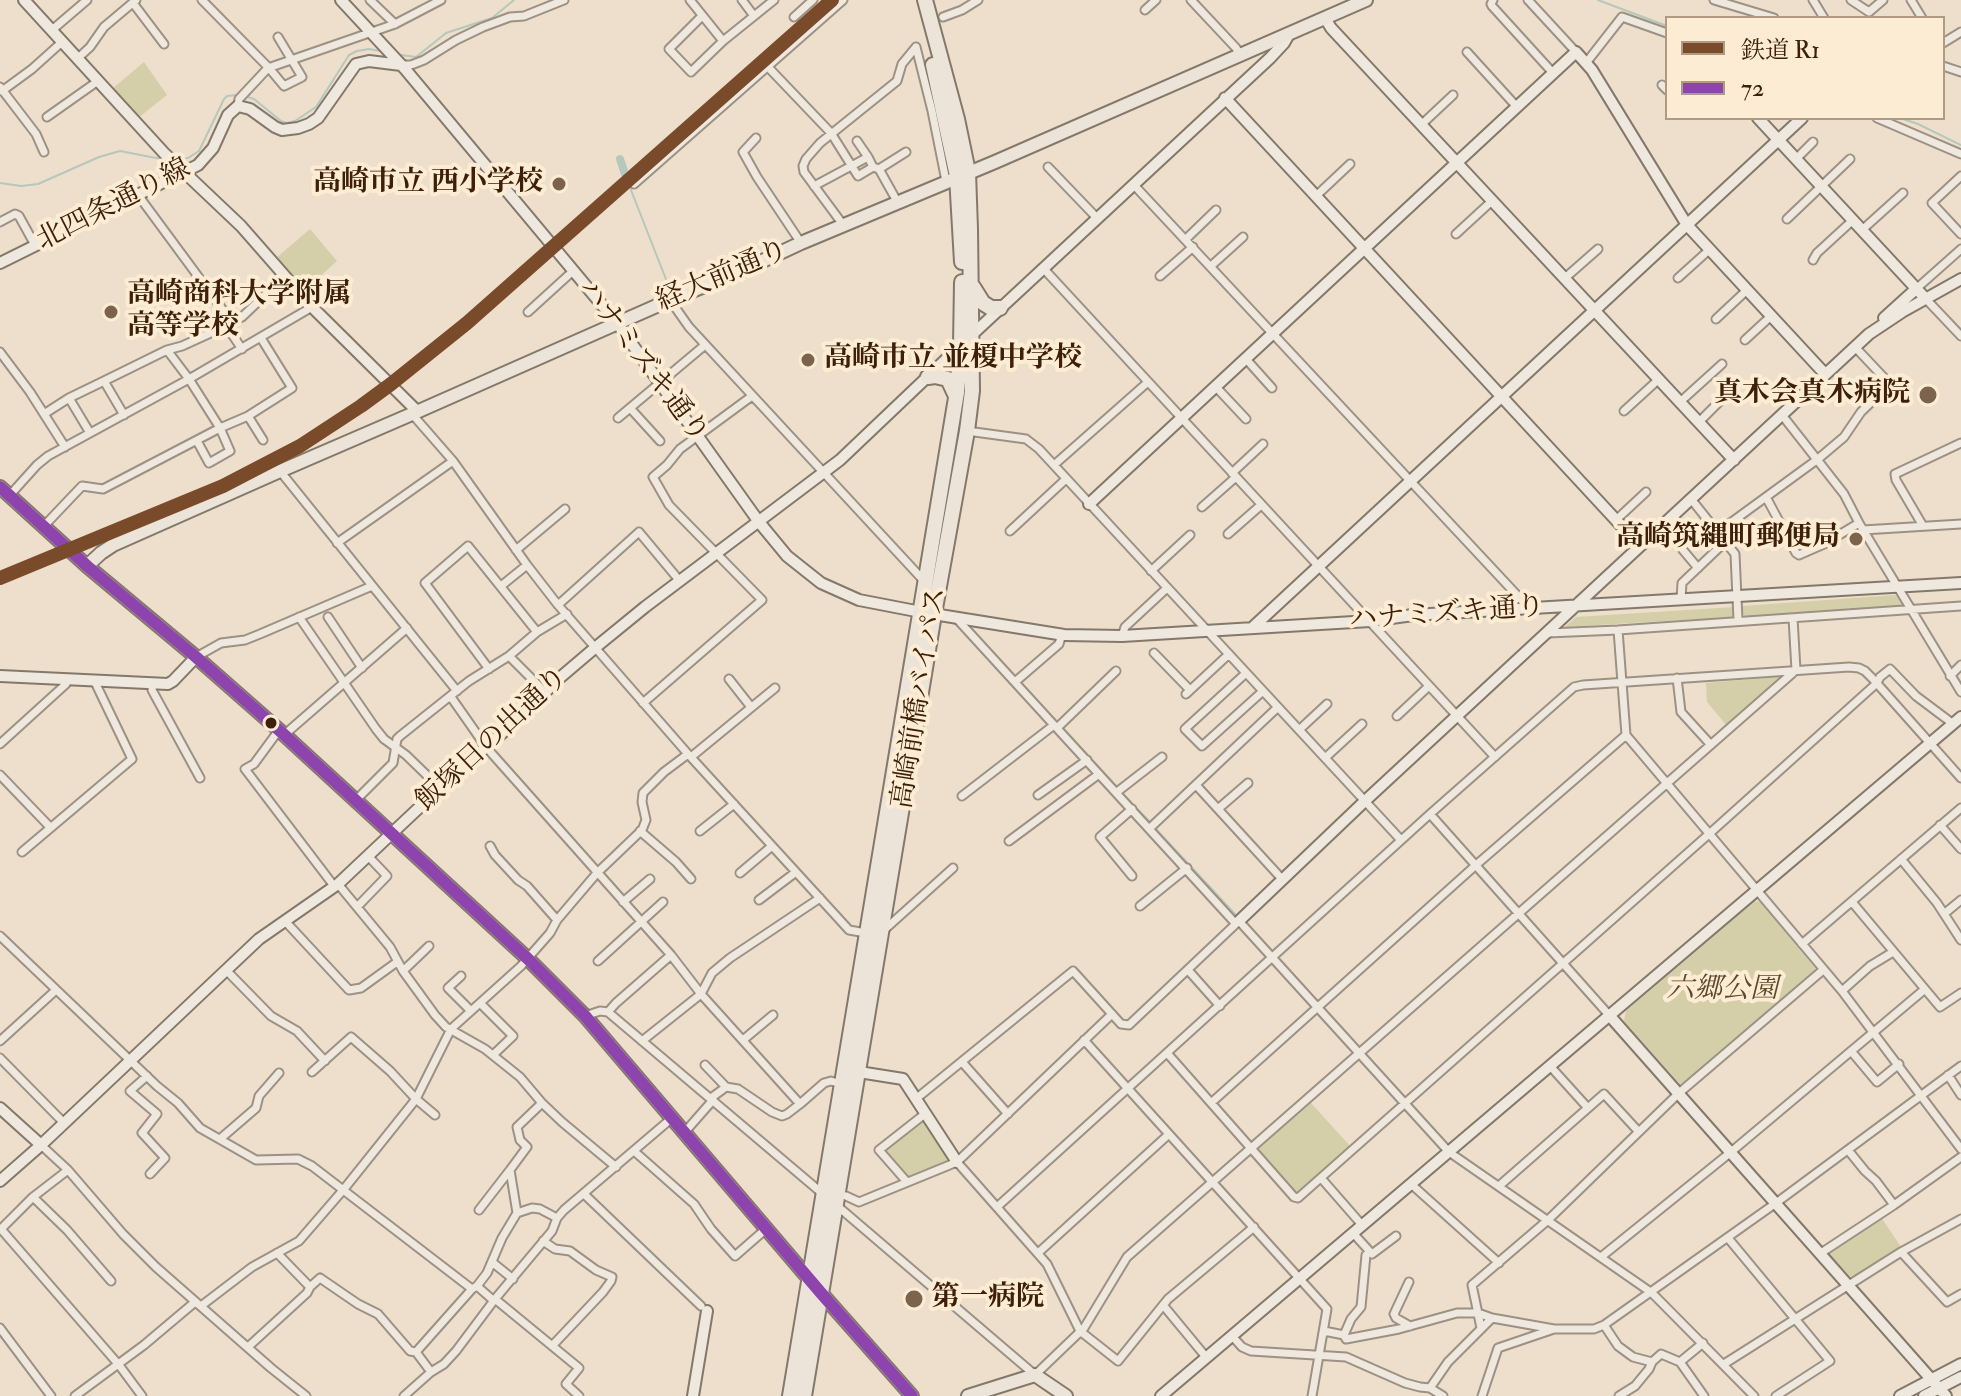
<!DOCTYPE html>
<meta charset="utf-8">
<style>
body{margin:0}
#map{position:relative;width:1961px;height:1396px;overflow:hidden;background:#eddfcb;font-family:"IM FELL Double Pica","Noto Serif JP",serif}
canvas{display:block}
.legend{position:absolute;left:1665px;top:16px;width:280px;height:104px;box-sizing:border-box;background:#fcecd4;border:2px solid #b09a83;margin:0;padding:10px 14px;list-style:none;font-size:24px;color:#3e200a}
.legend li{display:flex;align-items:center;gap:16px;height:40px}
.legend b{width:40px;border:2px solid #b09a83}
</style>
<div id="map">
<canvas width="1961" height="1396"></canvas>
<ul class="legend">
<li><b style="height:10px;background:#7a4b2a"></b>鉄道 R1</li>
<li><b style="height:10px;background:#8e44ad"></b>72</li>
</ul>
</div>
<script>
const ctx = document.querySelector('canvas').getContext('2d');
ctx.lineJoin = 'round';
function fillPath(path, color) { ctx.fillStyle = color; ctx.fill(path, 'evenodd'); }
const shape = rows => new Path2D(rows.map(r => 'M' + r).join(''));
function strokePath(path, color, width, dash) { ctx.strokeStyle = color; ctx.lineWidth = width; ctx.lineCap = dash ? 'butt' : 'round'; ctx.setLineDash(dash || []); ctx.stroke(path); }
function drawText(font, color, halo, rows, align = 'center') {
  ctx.font = font + ' "IM FELL Double Pica","Noto Serif JP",serif'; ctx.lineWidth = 8; ctx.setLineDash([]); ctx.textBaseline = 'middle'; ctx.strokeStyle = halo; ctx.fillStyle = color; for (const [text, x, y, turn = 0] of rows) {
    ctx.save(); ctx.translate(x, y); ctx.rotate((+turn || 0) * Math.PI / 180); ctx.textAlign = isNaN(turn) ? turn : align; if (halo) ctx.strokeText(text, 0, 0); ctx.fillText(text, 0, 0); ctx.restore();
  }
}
const green = shape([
 [144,62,167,95,138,118,112,89],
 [310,229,337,261,304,291,275,259],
 [1896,595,1903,605,1902,606,1745,617,1743,614,1743,606],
 [1734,607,1733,617,1565,627,1576,617],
 [1778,677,1780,678,1727,726,1707,702,1706,683],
 [1755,901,1760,902,1815,968,1816,974,1686,1083,1680,1084,1624,1021,1626,1011],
 [1310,1102,1351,1147,1301,1192,1295,1192,1260,1152,1259,1147],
 [922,1121,926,1121,952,1158,950,1164,911,1178,906,1176,883,1152,884,1148],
 [1881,1217,1901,1247,1856,1277,1850,1276,1829,1254,1830,1250]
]);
const stream = shape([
 [1598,0,1667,26],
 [401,55,416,57,446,33,492,18,514,0],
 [244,96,254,99,281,121,287,123,295,121,316,107,349,55,357,51,369,49,380,51],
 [1900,118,1918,124,1961,145],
 [181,159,188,158,199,151,224,99,227,96,237,95],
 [0,183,21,186,38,184,99,157,120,151,161,159],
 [629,185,671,292],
 [687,318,823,466],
 [830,474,913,564],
 [51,524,73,501],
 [978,637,1017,678],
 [1021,683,1057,722],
 [1062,727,1117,787],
 [1121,792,1150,822],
 [1154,827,1235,914]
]);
const canal = shape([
 [620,159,625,174]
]);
const street = shape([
 [202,0,269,68,284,86,302,77,278,37],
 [370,0,395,24],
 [690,0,723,41],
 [742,0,754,16],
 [1191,0,1236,48,1240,54],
 [1493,0,1491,4,1492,6,1553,73],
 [1528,0,1576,52],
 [1714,0,1774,18],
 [1813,0,1824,18],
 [1851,0,1869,12,1883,0],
 [1911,0,1922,18],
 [133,3,164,44],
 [1145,10,1156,0],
 [702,16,669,49,691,72,723,41,774,0],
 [794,17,813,0],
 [943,17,962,10,978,0],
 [52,30,87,0],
 [1943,43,1961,32],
 [916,47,932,111,946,181],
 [1467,52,1517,107],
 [77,59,90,47,104,27,136,0],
 [1586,63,1622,17,1667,33],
 [401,65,411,65,424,60,456,40,483,27,510,17,524,16,564,0],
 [767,66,831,133,858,176,873,167,879,169,898,203],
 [1943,66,1961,72],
 [1662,85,1667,90],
 [0,87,36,134,44,152],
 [2,91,32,69,62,42],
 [238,106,239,99,268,68,395,24,441,0],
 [47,117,98,81],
 [1877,118,1961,154],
 [1421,125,1453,95],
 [756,138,743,152,757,177,801,243],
 [857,141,868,157],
 [1796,159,1813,142],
 [1048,167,1097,218],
 [879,169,906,152],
 [1961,176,1932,203,1961,234],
 [634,184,843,0],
 [1133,184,1529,608],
 [814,186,868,157,873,167],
 [138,195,231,321,229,330,242,349],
 [1316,196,1350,164],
 [1787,219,1850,159],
 [0,222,15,214,19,216,35,245],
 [844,226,804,172,803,166,806,159,820,143,897,81,902,64,916,47],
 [1862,230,1903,193],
 [1456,234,1493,200],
 [1186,239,1216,210],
 [1813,260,1817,253,1853,220],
 [1211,266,1243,237],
 [1043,268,1495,757],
 [1160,276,1193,247],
 [1565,278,1598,249],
 [1678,278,1709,250],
 [1916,289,1961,249],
 [1925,298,1961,336],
 [670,300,689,327,925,582],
 [528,312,573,271],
 [1716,319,1747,290],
 [1745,340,1771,316],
 [167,350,189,379,220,428,230,451,209,463,197,441],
 [0,352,30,392,65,447],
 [1246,359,1272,388],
 [1216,387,1246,419],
 [69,398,90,433],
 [1680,402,1722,364],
 [630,408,660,441],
 [1624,411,1659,379],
 [44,414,69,398,104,381],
 [412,414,453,461,527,565,558,605,688,754,849,930,866,933],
 [124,415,104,381,167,350,182,346,215,331,231,321,242,317,284,277],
 [1782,415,1844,494,1859,523,1961,692],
 [248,416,263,440],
 [618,418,705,345],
 [1699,422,1729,392],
 [967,431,1026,439,1039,449,1401,840],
 [1054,465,1148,382],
 [280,471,457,691],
 [1232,473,1263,444],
 [10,495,37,465,48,456,189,379,312,307],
 [1766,497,1796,553,1799,555,1824,544,1859,523],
 [1691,499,1735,554,1738,620],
 [1202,507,1236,477],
 [1616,520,1646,492],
 [1662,525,1698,568],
 [44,526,82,486,103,489,220,428,248,416,292,388,261,338],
 [1923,526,1896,480,1895,474,1961,443],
 [1863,530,1961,524],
 [1010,531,1066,479],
 [1718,532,1818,459,1844,437,1861,412,1888,386,1888,382,1855,347],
 [1228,534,1261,505],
 [337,543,453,461],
 [516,550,565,509],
 [1151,571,1190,535],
 [501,586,527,565],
 [1681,599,1682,583,1725,542],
 [558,605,639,532,679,580],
 [299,617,376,729,384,739,406,755,440,788],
 [328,617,362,668],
 [957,619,1236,924],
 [1618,630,1626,735,1842,991,1961,1149],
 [1548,633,1618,630,1961,606],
 [1122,636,1125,627,1167,588],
 [1154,653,1190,690],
 [509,656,546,693],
 [196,657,221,643,245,640,260,634,372,586],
 [489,669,425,583,468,546,537,632],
 [1246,673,1185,729,1202,746,1263,691],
 [1950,676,1961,665],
 [1677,678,1681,712,1711,745],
 [729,679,751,707],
 [1015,682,1059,644,1062,634],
 [153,684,152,690,200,778],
 [1186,694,1229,654],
 [451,697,486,747,671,955,701,994,800,1104,824,1083,831,1081,841,1084],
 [643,703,762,600,669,505,653,477,667,465,680,449,752,396],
 [1397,716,1429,686],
 [1057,728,1116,671],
 [279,730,254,764,245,769,334,886],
 [1299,730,1327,704],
 [284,735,407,628],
 [0,744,66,684,67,679],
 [691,757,775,688],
 [1325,758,1362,724],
 [0,775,50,827],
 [1196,785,1282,879],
 [1117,792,1162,757],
 [1038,795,1087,760],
 [962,796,1054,725],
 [357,799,393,763,397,739,400,736,469,681,509,656,537,632,567,614],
 [1218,809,1248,783],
 [1430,814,1609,1015],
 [1940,825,1961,849],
 [1150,828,1278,707],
 [640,831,676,862,691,879],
 [700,831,734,804],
 [1009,841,1099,774],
 [490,846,495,855,518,880,527,886,557,920],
 [22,852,132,759,94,680],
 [1901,859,1937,903,1961,940],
 [740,873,772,846],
 [1132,876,1100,837,1132,809],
 [338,884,390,947,403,971,435,1015,446,1027,485,1049,520,1077,542,1103,562,1122,616,1167],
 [759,900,796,872],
 [623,902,650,879],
 [1852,902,1940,1007,1961,993],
 [1140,906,1187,868],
 [357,907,387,876,368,856],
 [1944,914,1961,900],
 [285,921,349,990,361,988,397,962],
 [883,931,953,868],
 [0,936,157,1086,178,1103,200,1128,256,1160,298,1159,312,1166,472,1289],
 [1802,944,1961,808],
 [598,961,663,902],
 [226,970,271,1016,297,1031,325,1061],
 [1188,970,1220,1006],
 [403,971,429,946],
 [461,976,448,988,471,1011],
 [1842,991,1870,966,1893,952],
 [480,1003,513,1036,493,1055],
 [608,1012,616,1003,671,955],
 [585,1016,600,1011,608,1012,823,1194],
 [743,1040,773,1015],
 [1084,1040,1327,1309,1312,1396],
 [0,1041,56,990],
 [642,1041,701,994,712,973,730,958,820,898],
 [1851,1051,1877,1082,1899,1064],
 [1167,1053,1294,1197,1298,1198,1709,834,1877,683,1880,677,1890,669,1916,696,1952,723],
 [0,1058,64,1123],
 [962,1062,1008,1114],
 [705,1065,726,1087],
 [1550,1066,1588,1108],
 [312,1072,351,1037,390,1071,416,1099,435,1115],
 [1948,1075,1961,1095],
 [147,1076,130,1091,157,1114,142,1133,165,1158,150,1174],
 [711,1098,726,1087,738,1089,772,1112,782,1116,787,1114,800,1104],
 [917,1098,1073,971,1121,1024,1129,1025,1239,921,1449,1152,1652,1293,1754,1396],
 [1211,1103,1476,865,1626,735],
 [684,1133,713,1100],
 [220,1139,256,1108,259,1096,279,1073],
 [41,1145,68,1170,123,1234,156,1267,271,1368,306,1396],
 [1848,1150,1865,1171,1876,1181,1894,1205],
 [634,1151,694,1204,711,1229,735,1256,767,1228],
 [957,1162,1047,1264,1080,1331,1118,1361,1168,1299,1254,1227],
 [1321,1178,1362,1225],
 [907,1182,879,1150,926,1113],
 [1411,1184,1499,1263],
 [1499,1186,1604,1094,1638,1131],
 [584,1194,701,1306],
 [846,1196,859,1202,957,1162,1112,1014],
 [33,1197,67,1230,111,1281],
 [835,1204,1035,1375,1084,1328,1127,1257,1796,670,1793,618],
 [997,1207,1430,814,1574,687,1583,685,1849,667,1859,668,1865,671,1873,679,1961,778],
 [479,1210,510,1170],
 [517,1213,510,1170,527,1147,520,1140,517,1127,542,1103],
 [1,1229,119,1365,142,1396],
 [0,1230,33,1197,68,1170],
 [1353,1233,1372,1254,1396,1236],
 [1728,1238,1830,1361,1776,1396],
 [543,1241,555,1249,570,1251,596,1270,612,1277,611,1281,603,1292,552,1346],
 [1901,1252,1947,1302,1961,1294],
 [277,1253,310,1287],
 [1038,1253,1168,1135],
 [1821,1253,1894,1205,1961,1157],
 [1601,1257,1731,1152,1925,989],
 [492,1262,513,1279],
 [1409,1282,1394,1314,1396,1318,1410,1326],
 [477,1286,494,1301],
 [495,1299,579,1368,566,1384,579,1396],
 [1163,1305,1206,1357],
 [201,1306,252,1267,299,1241,344,1189,416,1099,451,1029,521,966,550,933,557,920,597,873,642,830,646,820,642,802,643,793,664,772,688,754],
 [1604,1325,1618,1346,1633,1357,1652,1362,1661,1354,1680,1362,1704,1396],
 [0,1328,51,1396],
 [1481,1328,1472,1285,1548,1220,1679,1093,1823,970],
 [1324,1331,1344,1335,1346,1339,1399,1329,1457,1313,1478,1313,1492,1318],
 [1344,1335,1351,1319,1361,1307,1366,1255,1370,1252],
 [1232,1336,1242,1347,1251,1351,1346,1357,1405,1383,1420,1387,1430,1388,1443,1396],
 [248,1347,307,1293,310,1287,320,1278,358,1304,378,1314,410,1351,416,1352],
 [1680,1362,1703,1343],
 [1724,1364,1901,1252,1961,1219],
 [431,1372,416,1352,472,1289,477,1286,487,1273,502,1238,517,1213,532,1208,540,1209,557,1218],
 [1430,1388,1448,1362,1492,1318,1554,1329,1594,1329,1604,1325,1776,1203,1961,1066],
 [75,1396,144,1345,195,1302],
 [404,1396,431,1372,444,1364,456,1351,495,1299,552,1231,557,1218,564,1210,672,1118],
 [1482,1396,1498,1348,1554,1329],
 [1619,1396,1635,1386,1649,1369,1652,1362]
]);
const secondary = shape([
 [24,0,164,153,241,226,312,307,418,412],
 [341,0,405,69,617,323,759,522,787,556,821,583,859,600,921,612,1064,635,1122,636,1370,621,1413,615,1961,583],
 [1325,18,1331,28,1734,460],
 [1225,98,1640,546],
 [1758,118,1925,298],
 [0,263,198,165,213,148,228,115,238,106,250,109,275,127,282,130,298,128,309,124,318,118,356,64,369,61,401,65],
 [1884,318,1916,289],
 [1089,504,1576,52,1592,70,1687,225,1825,374],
 [1252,628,1802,118],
 [0,676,168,684,173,681,196,657],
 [1239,921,1366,800,1855,347,1869,334,1902,312,1961,279],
 [1609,1015,1946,1396],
 [859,1072,903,1079,957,1162],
 [0,1108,41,1145],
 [0,1181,41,1145,259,939,338,884,440,788,527,711,556,681,596,647,645,607,840,460,961,345,1270,58,1284,43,1289,34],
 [693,1396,707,1311],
 [1161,1396,1961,717],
 [1900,1396,1961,1364],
 [1924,1396,1961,1377]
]);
const primary = shape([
 [0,487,87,566,196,657,279,730,527,958,585,1016,821,1293,912,1396],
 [87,566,101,553,113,545,280,471,412,414,670,300,741,271,801,243,995,162,1366,0],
 [968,1396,1035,1375,1066,1396]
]);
const highway = shape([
 [933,65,957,176,962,262],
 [973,287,983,303,991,308,1000,308],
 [928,377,935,376,948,379,955,394],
 [790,1396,957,392,961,345,962,282],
 [804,1396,934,614,967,431,972,391,970,229,968,172,957,119,925,0]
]);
const bus1 = shape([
 [0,487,87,566,196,657,279,730,527,958,585,1016,821,1293,912,1396]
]);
const rail1 = shape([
 [0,578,223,486,300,446,361,406,391,384,467,323,832,0]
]);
const markers = [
 [559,184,8,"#7b634e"],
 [111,312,8,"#7b634e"],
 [808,360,8,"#7b634e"],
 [1928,395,10,"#7b634e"],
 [1856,539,8,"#7b634e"],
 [271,723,7,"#3e200a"],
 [914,1299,10,"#7b634e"]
];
const poiNames = [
 ["高崎市立 西小学校",543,184],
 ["高崎商科大学附属",127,296,"left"],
 ["高等学校",127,328,"left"],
 ["高崎市立 並榎中学校",824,360,"left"],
 ["真木会真木病院",1910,395],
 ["高崎筑縄町郵便局",1840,539],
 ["第一病院",932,1299,"left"]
];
const streetNames = [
 ["北四条通り線",114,206,-27],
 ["経大前通り",723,277,-23],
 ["ハナミズキ通り",642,362,53],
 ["ハナミズキ通り",1447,615,-4],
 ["高崎前橋バイパス",921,698,-81],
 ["飯塚日の出通り",493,740,-43]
];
const parkNames = [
 ["六郷公園",1722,991]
];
fillPath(green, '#d5cfa9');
strokePath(stream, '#b6c7bc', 2);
strokePath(canal, '#b6c7bc', 8);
strokePath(street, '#9d9184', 11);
strokePath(secondary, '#83786a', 14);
strokePath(primary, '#83786a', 16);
strokePath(highway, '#83786a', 18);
strokePath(street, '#efe8de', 7);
strokePath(secondary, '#efe8de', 10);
strokePath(primary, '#ece4d9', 12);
strokePath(highway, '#ece4d9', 14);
strokePath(bus1, '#8e44ad', 12);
strokePath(rail1, '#7a4b2a', 14);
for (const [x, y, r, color] of markers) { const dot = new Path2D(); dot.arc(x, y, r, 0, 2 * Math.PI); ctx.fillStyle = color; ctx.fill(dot); strokePath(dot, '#fcecd4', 3); }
drawText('bold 28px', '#3e200a', '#fcecd4', poiNames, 'right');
drawText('28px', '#3e200a', '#fcecd4', streetNames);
drawText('italic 28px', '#5f482b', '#fcecd4', parkNames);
</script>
